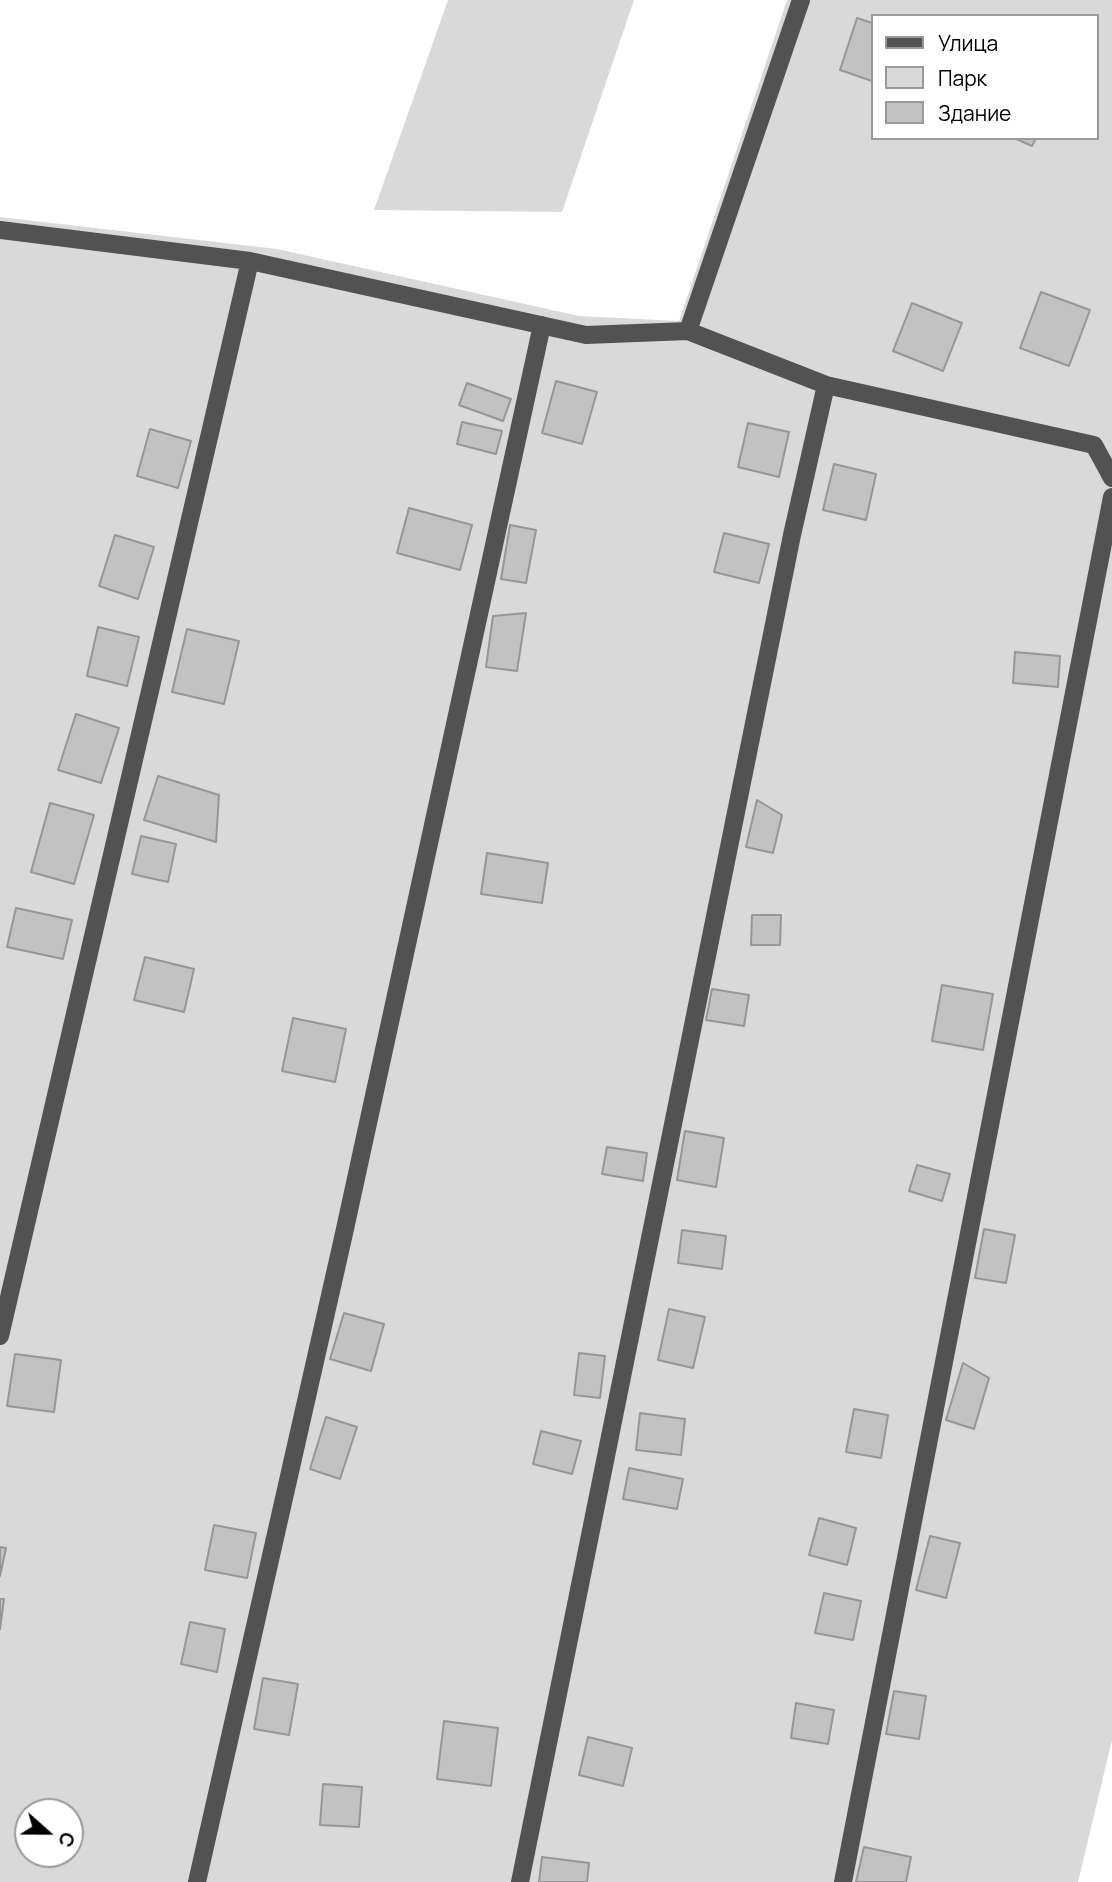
<!DOCTYPE html>
<meta charset="utf-8">
<style>
body{margin:0}
#map{position:relative;width:1112px;height:1882px;overflow:hidden;background:#fff;font-family:Manrope,sans-serif}
canvas{display:block}
.legend{position:absolute;left:871px;top:14px;width:228px;height:126px;box-sizing:border-box;background:#fff;border:2px solid #999;margin:0;padding:9px 12px;list-style:none;font-size:21px;color:#000}
.legend li{display:flex;align-items:center;gap:14px;height:35px}
.legend b{width:35px;border:2px solid #999}
.north{position:absolute;left:14px;top:1798px;width:70px;height:70px;box-sizing:border-box;background:#fff;border:2px solid #999;border-radius:50%;rotate:111deg;font-size:19px;font-weight:700;line-height:28px;text-align:center;color:#000}
.north::after{content:'';display:block;margin:auto;width:24px;height:32px;background:#000;clip-path:polygon(50% 0,100% 100%,50% 72%,0 100%)}
</style>
<div id="map">
<canvas width="1112" height="1882"></canvas>
<ul class="legend">
<li><b style="height:9px;background:#525252"></b>Улица</li>
<li><b style="height:19px;background:#d9d9d9"></b>Парк</li>
<li><b style="height:19px;background:#c2c2c2"></b>Здание</li>
</ul>
<div class="north">С</div>
</div>
<script>
const ctx = document.querySelector('canvas').getContext('2d');
ctx.lineJoin = 'round';
function fillPath(path, color) { ctx.fillStyle = color; ctx.fill(path, 'evenodd'); }
const shape = rows => new Path2D(rows.map(r => 'M' + r).join(''));
function strokePath(path, color, width, dash) { ctx.strokeStyle = color; ctx.lineWidth = width; ctx.lineCap = dash ? 'butt' : 'round'; ctx.setLineDash(dash || []); ctx.stroke(path); }
const green = shape([
 [448,0,634,0,562,212,374,210],
 [787,0,1112,0,1112,1740,1078,1882,0,1882,0,217,277,249,579,316,679,321],
 [872,16,1096,16,1096,138,872,138],
 [28,1812,70,1812,70,1854,28,1854]
]);
const building = shape([
 [857,18,872,23,872,81,840,70,857,18],
 [1014,138,1036,138,1032,146,1014,138],
 [1041,292,1090,310,1069,366,1020,348,1041,292],
 [912,303,962,323,943,371,893,351,912,303],
 [556,381,597,392,582,444,542,433,556,381],
 [467,383,511,399,503,421,459,405,467,383],
 [462,422,502,431,496,454,457,444,462,422],
 [748,423,789,432,779,477,738,467,748,423],
 [150,429,191,441,178,488,137,476,150,429],
 [834,464,876,474,866,520,823,510,834,464],
 [409,508,472,525,460,570,397,553,409,508],
 [510,525,536,530,526,583,501,579,510,525],
 [724,533,769,544,759,583,714,572,724,533],
 [115,535,154,547,138,599,99,586,115,535],
 [526,613,517,671,486,667,493,616,526,613],
 [98,627,139,637,127,686,87,676,98,627],
 [187,629,239,641,224,704,172,692,187,629],
 [1015,652,1060,656,1058,687,1013,683,1015,652],
 [76,714,119,728,101,783,58,770,76,714],
 [158,776,219,795,216,842,144,820,158,776],
 [757,800,782,815,773,853,746,847,757,800],
 [50,803,94,815,74,884,31,872,50,803],
 [141,836,176,844,168,882,132,874,141,836],
 [487,853,548,863,542,903,481,894,487,853],
 [16,908,72,920,63,959,7,947,16,908],
 [752,915,781,915,780,945,751,945,752,915],
 [145,957,194,969,184,1012,134,1000,145,957],
 [942,985,993,994,983,1050,932,1041,942,985],
 [712,989,749,995,744,1026,706,1020,712,989],
 [293,1018,346,1029,335,1082,282,1071,293,1018],
 [685,1131,724,1138,716,1187,677,1180,685,1131],
 [607,1147,647,1153,643,1181,602,1174,607,1147],
 [917,1165,950,1174,942,1201,909,1191,917,1165],
 [984,1229,1015,1235,1006,1283,975,1278,984,1229],
 [682,1230,726,1236,722,1269,678,1263,682,1230],
 [669,1309,705,1317,693,1368,658,1360,669,1309],
 [344,1313,384,1324,371,1371,330,1359,344,1313],
 [579,1353,605,1356,600,1398,574,1395,579,1353],
 [15,1354,61,1360,54,1412,7,1406,15,1354],
 [963,1363,989,1378,974,1429,946,1420,963,1363],
 [854,1409,888,1415,881,1458,846,1452,854,1409],
 [640,1413,685,1419,681,1455,636,1450,640,1413],
 [326,1417,357,1427,340,1479,310,1469,326,1417],
 [541,1431,581,1441,572,1474,533,1464,541,1431],
 [629,1468,683,1479,677,1509,623,1499,629,1468],
 [819,1518,856,1528,847,1565,809,1555,819,1518],
 [214,1525,256,1533,247,1578,205,1570,214,1525],
 [930,1536,960,1543,946,1598,916,1590,930,1536],
 [0,1547,6,1548,0,1576,0,1547],
 [824,1593,861,1601,853,1640,815,1633,824,1593],
 [0,1599,4,1599,0,1629,0,1599],
 [190,1622,225,1629,217,1672,181,1664,190,1622],
 [263,1678,298,1684,289,1735,254,1729,263,1678],
 [894,1691,926,1696,919,1739,886,1734,894,1691],
 [796,1703,834,1710,828,1744,791,1738,796,1703],
 [444,1721,498,1728,491,1786,437,1779,444,1721],
 [588,1737,632,1748,623,1786,579,1775,588,1737],
 [323,1784,362,1787,359,1827,320,1825,323,1784],
 [864,1847,911,1857,906,1882,856,1882,864,1847],
 [542,1857,589,1863,587,1882,539,1882,542,1857]
]);
const minor = shape([
 [0,230,250,261,586,335,688,331,826,385,1094,445,1112,478],
 [688,331,801,0],
 [0,1336,250,261],
 [197,1882,343,1238,542,325],
 [520,1882,792,535,826,385],
 [843,1882,1112,497]
]);
fillPath(green, '#d9d9d9');
fillPath(building, '#c2c2c2');
strokePath(building, '#969696', 2);
strokePath(minor, '#525252', 18);
</script>
